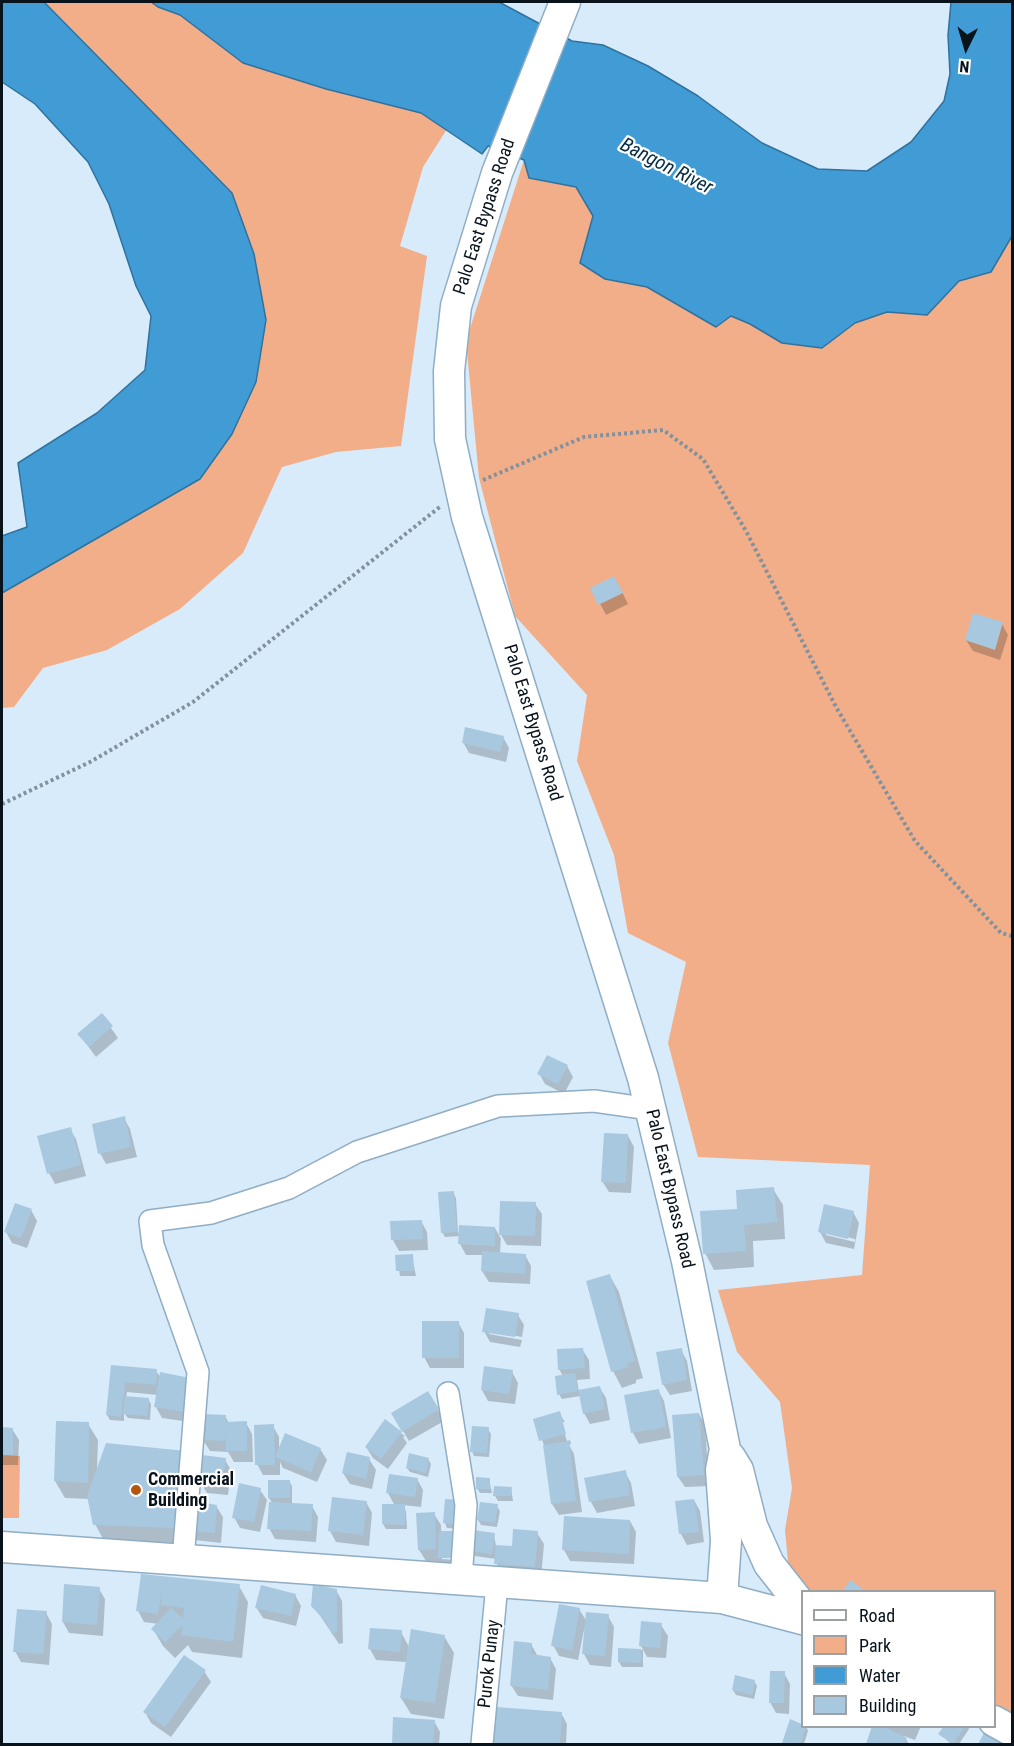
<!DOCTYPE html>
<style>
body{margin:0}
#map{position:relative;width:1014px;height:1746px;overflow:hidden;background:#d8ebfa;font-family:"Roboto Condensed",sans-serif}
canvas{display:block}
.frame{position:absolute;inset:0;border:3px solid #08131b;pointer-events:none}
.legend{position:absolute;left:801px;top:1590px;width:195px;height:138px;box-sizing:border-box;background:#fff;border:2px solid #9ca1a4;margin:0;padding:8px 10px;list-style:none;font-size:18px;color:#08131b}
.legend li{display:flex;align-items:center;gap:12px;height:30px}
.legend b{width:30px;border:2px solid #9ca1a4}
.north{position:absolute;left:936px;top:18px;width:60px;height:60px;-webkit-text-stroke:4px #fff;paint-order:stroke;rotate:185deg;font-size:16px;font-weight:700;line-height:24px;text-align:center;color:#08131b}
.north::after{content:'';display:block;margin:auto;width:21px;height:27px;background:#08131b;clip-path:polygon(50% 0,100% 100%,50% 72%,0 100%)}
</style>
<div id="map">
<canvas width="1014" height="1746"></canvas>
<div class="frame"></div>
<ul class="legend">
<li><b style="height:8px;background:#fff"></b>Road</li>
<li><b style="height:16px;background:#f1ae89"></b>Park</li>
<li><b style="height:16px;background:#419bd5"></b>Water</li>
<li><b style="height:16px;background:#a8c8df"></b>Building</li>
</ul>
<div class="north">N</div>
</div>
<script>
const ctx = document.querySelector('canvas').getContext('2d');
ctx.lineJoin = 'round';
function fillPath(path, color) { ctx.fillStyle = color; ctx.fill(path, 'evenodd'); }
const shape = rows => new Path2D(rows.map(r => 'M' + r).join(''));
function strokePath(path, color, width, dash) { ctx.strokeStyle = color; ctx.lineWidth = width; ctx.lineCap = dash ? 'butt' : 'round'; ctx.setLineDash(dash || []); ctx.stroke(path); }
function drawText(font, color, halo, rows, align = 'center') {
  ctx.font = font + ' "Roboto Condensed",sans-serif'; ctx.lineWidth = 4.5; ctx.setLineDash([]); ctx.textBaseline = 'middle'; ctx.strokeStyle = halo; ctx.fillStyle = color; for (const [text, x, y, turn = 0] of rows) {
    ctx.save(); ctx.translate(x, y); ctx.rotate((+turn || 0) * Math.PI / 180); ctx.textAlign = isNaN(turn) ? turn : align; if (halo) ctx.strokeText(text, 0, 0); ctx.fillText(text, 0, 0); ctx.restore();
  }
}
const green = shape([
 [44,2,151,2,158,7,180,14,243,63,326,89,421,113,447,129,423,167,400,246,427,256,401,446,336,452,282,467,243,553,180,609,107,650,43,668,14,707,2,708,2,593,66,555,232,434,256,382,266,320,232,193],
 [524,160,529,178,576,187,593,216,580,264,605,279,647,287,671,299,730,316,750,324,782,343,822,348,855,323,887,312,927,315,959,281,991,272,1012,236,1012,1719,995,1709,994,1592,804,1591,789,1572,785,1530,792,1488,780,1402,737,1352,718,1290,862,1275,870,1165,698,1157,668,1043,686,962,628,933,614,855,577,761,587,695,515,616,479,478,466,341],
 [2,1455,20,1456,19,1518,2,1518]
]);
const water = shape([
 [2,2,44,2,232,193,254,254,266,320,256,382,232,434,200,479,2,593,2,536,27,527,18,463,97,413,145,370,151,316,136,286,109,204,88,162,35,104,2,82,2,2],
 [151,2,499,2,572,41,603,45,648,66,698,96,762,143,818,169,867,171,911,142,944,101,950,74,948,35,951,2,1012,2,1012,236,991,272,959,281,927,315,887,312,855,323,822,348,782,343,750,324,731,316,716,327,647,287,605,279,580,263,593,216,576,187,529,178,524,160,488,146,482,154,421,113,326,89,243,63,180,15,158,7,151,2]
]);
const shadow = shape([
 [592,588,620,588,628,604,606,615],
 [1002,624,1008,635,1000,660,973,651,966,640],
 [503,737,509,748,506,762,469,753,463,742],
 [102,1015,118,1038,96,1057,79,1034],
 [567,1066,573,1077,564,1094,545,1084,539,1073],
 [124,1118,130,1129,137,1157,106,1164,100,1153],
 [70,1129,76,1139,86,1176,55,1184,49,1173],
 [628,1136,634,1147,631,1193,609,1192,602,1181],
 [773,1189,783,1205,785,1239,753,1241,754,1267,714,1270,705,1253,739,1210],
 [453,1193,456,1198,458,1233,495,1228,501,1239,501,1202,535,1204,542,1214,541,1246,507,1245,501,1235,500,1254,525,1255,531,1266,530,1284,489,1282,482,1271,483,1255,466,1255,460,1244,460,1236,445,1237,442,1232],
 [31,1210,37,1221,27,1248,12,1243,6,1232],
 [853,1212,859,1223,854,1249,826,1243,820,1232],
 [826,1232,855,1239,855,1242,826,1235],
 [421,1221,427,1232,428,1250,399,1251,393,1240],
 [397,1256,412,1256,416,1276,400,1276],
 [610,1276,619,1292,643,1378,636,1380,636,1383,622,1388,613,1371],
 [518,1315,524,1325,522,1337,489,1331,489,1334,522,1340,520,1347,490,1342,484,1331],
 [458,1322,464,1333,464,1368,430,1368,424,1357],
 [582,1349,589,1360,590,1379,577,1380,579,1392,600,1388,606,1398,610,1420,590,1424,584,1413,580,1396,562,1399,559,1394,563,1376,559,1369],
 [681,1350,687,1361,692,1391,670,1395,663,1384],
 [112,1367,156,1371,161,1378,189,1379,190,1422,162,1418,156,1407,158,1395,127,1392,126,1398,148,1399,151,1404,150,1420,128,1418,124,1413,124,1421,110,1420,107,1415],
 [512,1372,518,1383,515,1404,488,1401,482,1390],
 [658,1390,664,1401,671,1438,639,1444,633,1433,626,1396],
 [428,1393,444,1421,409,1441,393,1414],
 [559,1413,565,1422,561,1422,567,1441,570,1440,565,1422,571,1444,569,1445,574,1454,582,1512,559,1515,552,1504,545,1448,535,1420],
 [699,1414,705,1425,709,1486,685,1487,678,1477],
 [225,1416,229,1423,246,1423,252,1434,253,1462,234,1462,228,1452,210,1451,203,1440],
 [385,1422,405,1436,403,1437,407,1443,388,1469,373,1458,366,1447],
 [88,1424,98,1440,97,1470,195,1503,216,1506,223,1517,221,1543,195,1540,191,1549,107,1546,95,1524,89,1499,65,1498,55,1481],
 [273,1426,279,1437,279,1451,320,1449,327,1460,317,1482,283,1468,280,1462,280,1475,263,1475,257,1464],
 [2,1429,12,1429,19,1440,18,1465,2,1465],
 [488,1429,491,1434,489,1457,474,1456,472,1451],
 [369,1459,376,1470,372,1489,350,1484,343,1473],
 [428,1459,431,1464,428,1477,410,1472,407,1468],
 [225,1460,231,1470,228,1495,207,1493,200,1482],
 [625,1472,631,1483,635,1506,597,1513,591,1502,586,1479],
 [417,1479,423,1490,421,1507,403,1505,406,1511,407,1529,386,1529,383,1524,395,1506,388,1493],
 [489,1479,492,1493,480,1493,477,1488],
 [289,1481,292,1486,292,1505,312,1506,318,1517,316,1542,275,1539,269,1528,273,1504,269,1498],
 [511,1488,513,1501,498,1501,495,1496],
 [260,1490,267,1500,260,1532,240,1528,234,1517],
 [694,1500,700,1511,704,1542,687,1545,681,1534,676,1503],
 [446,1501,462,1529,447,1528,445,1523],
 [366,1502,372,1513,369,1546,336,1542,330,1531],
 [497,1506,500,1511,497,1527,481,1525,478,1520],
 [434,1514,441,1525,442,1559,456,1560,456,1563,426,1561,419,1550],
 [630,1521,636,1532,634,1564,570,1561,564,1550],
 [537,1533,544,1544,541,1578,498,1568,496,1559,475,1556,472,1551,494,1535,496,1546,513,1548],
 [143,1575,239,1586,248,1602,242,1658,192,1652,188,1645,175,1658,163,1646,153,1629,159,1624,144,1622,138,1611],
 [99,1589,105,1599,103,1636,69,1633,63,1622],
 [336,1590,342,1601,343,1643,339,1644,313,1605],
 [295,1595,301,1606,296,1626,263,1618,256,1607],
 [579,1609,587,1622,608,1616,614,1627,611,1667,590,1665,584,1654,586,1630,584,1630,578,1660,559,1656,553,1645],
 [46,1613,52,1624,49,1665,21,1662,15,1651],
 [661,1625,668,1636,666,1658,647,1657,641,1646],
 [401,1632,409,1647,444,1636,454,1653,444,1719,411,1714,401,1698,407,1662,376,1660,370,1649],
 [531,1644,537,1655,550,1658,556,1669,553,1700,518,1696,511,1685],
 [620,1649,643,1650,643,1667,622,1667,619,1662],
 [204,1671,211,1682,171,1737,151,1723,145,1712],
 [784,1673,790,1684,789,1714,776,1713,770,1702],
 [754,1681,757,1686,754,1699,736,1695,733,1690],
 [497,1709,561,1713,567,1724,566,1744,495,1744],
 [434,1721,440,1732,439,1744,393,1744],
 [791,1721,806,1726,808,1731,804,1744,784,1743],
 [874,1726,921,1726,915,1740,904,1736,909,1744,866,1744],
 [945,1726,968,1726,969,1729,959,1744,951,1744,940,1734]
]);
const building = shape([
 [614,576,623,593,598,605,590,588],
 [973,613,1003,622,995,650,965,640],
 [465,727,504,736,500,752,462,743],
 [102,1013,113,1026,89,1047,77,1034],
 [547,1055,568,1065,558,1084,537,1074],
 [125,1116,131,1147,98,1154,92,1124],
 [71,1127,81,1165,47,1174,37,1136],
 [604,1133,628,1134,626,1183,601,1182],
 [774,1187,777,1222,744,1225,746,1251,703,1254,700,1211,737,1209,736,1190],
 [454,1191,457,1232,441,1233,438,1192],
 [500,1201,536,1202,535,1236,499,1235],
 [15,1203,32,1209,21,1238,4,1232],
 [824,1204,854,1211,848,1239,818,1232],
 [422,1220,423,1239,391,1240,390,1221],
 [459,1225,495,1227,495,1246,458,1244],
 [482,1251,526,1254,525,1274,481,1271],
 [413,1254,414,1271,396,1271,395,1255],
 [610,1274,635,1361,627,1363,628,1367,611,1372,586,1281],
 [486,1308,519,1313,515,1337,482,1332],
 [422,1321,459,1321,459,1358,422,1358],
 [583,1348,585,1368,558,1370,557,1349],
 [682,1348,687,1380,662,1385,656,1352],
 [111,1365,157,1369,156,1385,125,1382,121,1417,106,1415],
 [484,1366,513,1370,509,1394,481,1390],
 [160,1372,190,1378,185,1412,154,1407],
 [575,1373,578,1391,557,1395,555,1376],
 [600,1386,605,1409,583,1414,578,1390],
 [659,1389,666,1427,631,1433,624,1395],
 [428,1391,439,1409,402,1432,391,1413],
 [125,1396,149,1398,147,1416,123,1414],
 [560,1411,566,1434,539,1441,533,1419],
 [699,1413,704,1475,677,1477,672,1415],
 [203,1414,226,1415,226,1422,247,1421,247,1451,226,1451,226,1429,225,1441,202,1440],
 [385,1419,402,1432,381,1459,365,1447],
 [56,1421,89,1422,88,1483,54,1481],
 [274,1424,275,1465,255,1465,254,1425],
 [472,1426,489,1427,487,1453,470,1452],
 [2,1427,13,1428,13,1455,2,1455],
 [285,1433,321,1448,311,1472,275,1457],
 [569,1441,576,1501,551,1504,543,1445],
 [106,1443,186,1451,179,1528,93,1525,87,1496],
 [347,1452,370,1457,366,1479,342,1473],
 [409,1453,429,1458,426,1473,406,1468],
 [202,1455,226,1458,222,1485,199,1482],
 [626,1470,630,1495,589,1502,584,1478],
 [389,1474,418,1478,415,1497,386,1493],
 [476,1477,490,1478,490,1489,476,1489],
 [268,1480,290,1480,290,1498,268,1498],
 [239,1483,261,1488,254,1522,232,1518],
 [494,1486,512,1487,511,1496,493,1496],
 [332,1497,367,1501,363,1535,328,1531],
 [445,1499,461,1500,460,1524,443,1523],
 [694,1499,699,1532,679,1534,675,1501],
 [188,1500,217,1505,215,1533,187,1530],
 [269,1502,313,1504,311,1531,267,1529],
 [480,1502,498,1504,495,1523,477,1520],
 [382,1504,405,1504,405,1525,382,1524],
 [435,1512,436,1549,418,1550,416,1513],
 [564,1516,630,1520,629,1554,562,1550],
 [513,1529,538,1531,535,1567,494,1564,496,1545,512,1546],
 [473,1530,495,1533,492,1554,470,1551],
 [439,1531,455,1531,454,1558,438,1558],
 [141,1574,240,1584,233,1642,181,1635,183,1625,165,1642,151,1629,171,1608,183,1619,184,1608,161,1605,163,1583,158,1614,136,1611],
 [850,1580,867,1592,842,1592],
 [64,1584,100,1587,97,1625,62,1622],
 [313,1584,337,1589,337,1632,332,1634,326,1622,311,1606],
 [261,1585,296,1594,291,1616,255,1608],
 [559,1604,580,1608,572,1650,551,1646],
 [17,1609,47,1611,43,1654,13,1652],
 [586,1612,609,1614,605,1656,582,1654],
 [641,1621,662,1623,660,1648,639,1646],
 [370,1628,402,1630,400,1652,368,1649],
 [411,1629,445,1635,435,1703,400,1698],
 [514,1641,532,1643,531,1654,551,1657,548,1690,510,1686],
 [618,1648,641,1649,641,1663,618,1662],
 [184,1655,206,1670,165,1727,143,1712],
 [770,1671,785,1671,784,1703,769,1703],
 [735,1675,755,1680,752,1695,732,1690],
 [496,1707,562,1712,560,1744,493,1744],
 [393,1717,435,1720,433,1744,392,1744],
 [790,1719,806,1726,800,1744,782,1743],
 [872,1726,883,1726,907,1738,904,1744,866,1744],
 [944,1726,965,1726,953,1744,938,1734],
 [984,1733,1004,1744,978,1744]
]);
const path = shape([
 [483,480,584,437,663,430,703,459,746,531,836,707,915,841,1001,933,1012,936],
 [2,804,90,762,193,702,441,506]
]);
const street = shape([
 [448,1393,466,1505,461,1581],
 [183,1560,198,1372,153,1245,150,1221,211,1213,289,1188,357,1152,498,1106,594,1101,650,1109],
 [482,1744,497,1584]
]);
const secondary = shape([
 [565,2,497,173,456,306,449,371,450,439,467,517,643,1078,687,1261,725,1449,721,1470,726,1541,722,1598],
 [730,1457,738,1470,752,1526,769,1564,802,1606],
 [2,1547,722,1598,802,1619],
 [994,1721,1012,1731]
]);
const markers = [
 [136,1490,6,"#b5560c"]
];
const streetNames = [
 ["Palo East Bypass Road",485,217,-72],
 ["Palo East Bypass Road",532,723,73],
 ["Palo East Bypass Road",669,1189,77],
 ["Purok Punay",490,1664,-84]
];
const poiNames = [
 ["Commercial",148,1480],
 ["Building",148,1501]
];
const waterNames = [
 ["Bangon River",666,167,27]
];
fillPath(green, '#f1ae89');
fillPath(water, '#419bd5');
strokePath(water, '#30729d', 1.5);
fillPath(shadow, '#0003');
fillPath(building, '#a8c8df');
strokePath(street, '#8fadc4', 24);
strokePath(secondary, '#8fadc4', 33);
strokePath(path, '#82919e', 4, [3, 3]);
strokePath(street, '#fff', 21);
strokePath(secondary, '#fff', 30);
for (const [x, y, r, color] of markers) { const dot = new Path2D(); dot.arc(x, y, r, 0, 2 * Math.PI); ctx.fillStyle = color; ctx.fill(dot); strokePath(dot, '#fff', 2); }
drawText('18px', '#08131b', '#fff', streetNames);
drawText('bold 18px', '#08131b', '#fff', poiNames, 'left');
drawText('italic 20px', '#052d44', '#fff', waterNames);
</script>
